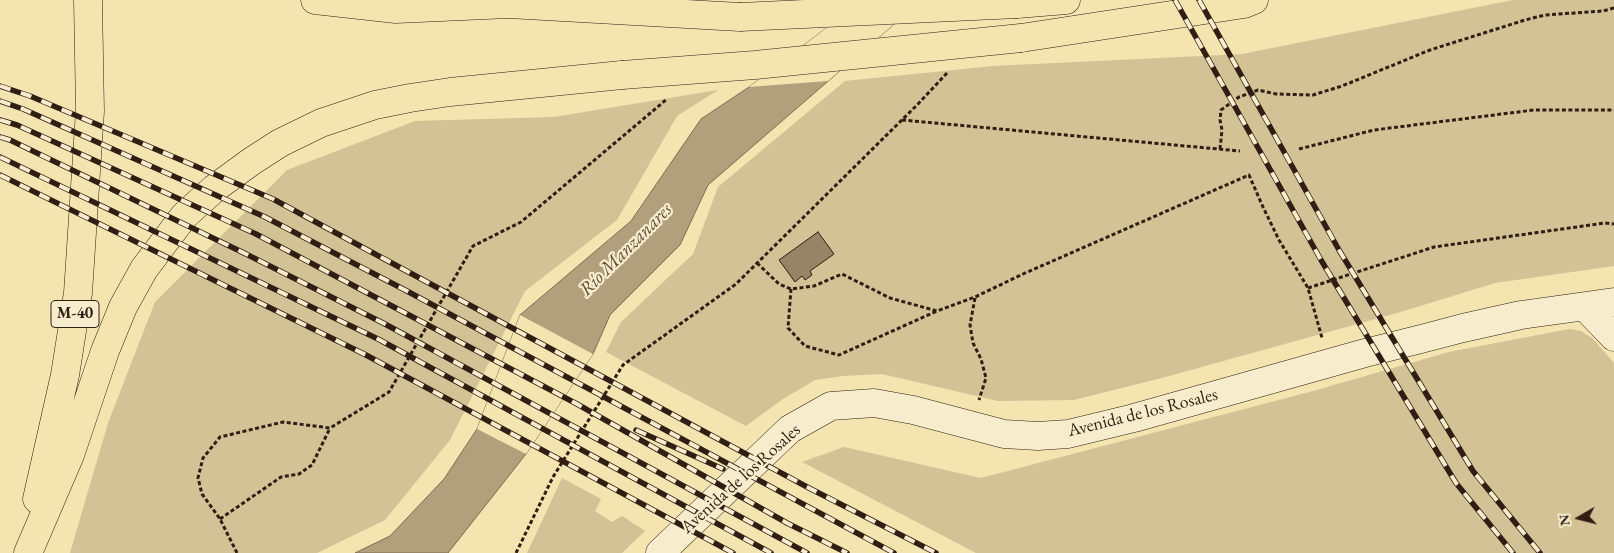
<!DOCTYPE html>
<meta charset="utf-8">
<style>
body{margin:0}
#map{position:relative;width:1614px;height:553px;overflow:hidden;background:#f3e4b0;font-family:"EB Garamond",serif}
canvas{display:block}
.north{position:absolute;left:1554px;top:493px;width:50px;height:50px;-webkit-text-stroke:4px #f7edcc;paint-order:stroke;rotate:262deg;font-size:14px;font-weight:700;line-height:20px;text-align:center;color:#301d13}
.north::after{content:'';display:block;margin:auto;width:18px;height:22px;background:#301d13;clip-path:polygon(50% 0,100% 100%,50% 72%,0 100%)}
</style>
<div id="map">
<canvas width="1614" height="553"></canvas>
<div class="north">N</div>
</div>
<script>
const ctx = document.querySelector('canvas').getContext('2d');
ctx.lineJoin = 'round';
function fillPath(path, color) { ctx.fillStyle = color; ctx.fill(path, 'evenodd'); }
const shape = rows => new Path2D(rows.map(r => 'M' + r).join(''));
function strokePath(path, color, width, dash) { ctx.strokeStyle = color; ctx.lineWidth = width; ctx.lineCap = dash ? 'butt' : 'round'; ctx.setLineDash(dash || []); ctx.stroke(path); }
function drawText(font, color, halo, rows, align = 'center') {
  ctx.font = font + ' "EB Garamond",serif'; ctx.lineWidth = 4.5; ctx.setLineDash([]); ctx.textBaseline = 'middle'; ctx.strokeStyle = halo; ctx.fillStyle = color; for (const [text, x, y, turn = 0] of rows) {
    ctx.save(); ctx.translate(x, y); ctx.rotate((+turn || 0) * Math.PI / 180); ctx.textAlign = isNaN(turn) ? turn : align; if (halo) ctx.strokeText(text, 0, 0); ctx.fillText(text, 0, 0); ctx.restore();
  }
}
const green = shape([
 [1513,0,1614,0,1614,266,1495,283,1404,311,1162,378,1074,400,998,401,882,374,843,376,815,380,783,399,746,426,606,352,621,322,693,254,718,187,845,81,993,66,1242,54],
 [718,90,677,116,617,220,525,291,450,440,385,520,317,553,70,553,108,423,155,302,287,170,415,121,554,117],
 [1569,329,1581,331,1592,338,1614,363,1614,553,976,553,802,462,844,447,981,478,1313,391,1449,352],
 [562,478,601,499,595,511,612,522,622,516,645,531,622,553,527,553]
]);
const water = shape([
 [863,0,922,0,708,185,680,245,610,315,593,354,526,454,448,553,355,553,390,536,444,479,477,429,520,315,631,221,701,119,749,87,863,0]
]);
const pier = shape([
 [863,0,922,0,828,81,749,87],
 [520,315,593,354,526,454,477,429]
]);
const building = shape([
 [818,232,834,254,810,271,812,275,805,280,802,276,795,282,779,260,818,232]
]);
const path = shape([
 [902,120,1240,151],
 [1220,149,1222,130,1220,120,1221,110,1239,97,1258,90,1276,94,1313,95,1342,86,1430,50,1525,20,1545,15,1603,11,1614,8],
 [1299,149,1374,130,1534,110,1614,110],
 [757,263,779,284,791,289,814,286,842,274,890,298,937,311,975,297,1023,274,1249,175,1263,207,1279,240,1308,288,1322,338],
 [1308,288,1434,247,1605,223,1614,224],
 [791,289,788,328,805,346,839,355,937,311],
 [975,298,970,325,973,343,981,359,986,378,979,400],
 [220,519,281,477,299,474,312,465,330,428],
 [237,553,220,519,202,494,198,478,203,458,220,437,283,422,330,428,389,392,473,246,521,222,667,99],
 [516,553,553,477,623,365,736,284,917,105,948,72]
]);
const secondary = shape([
 [1585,307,1614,337],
 [660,553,790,429,831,406,874,403,913,410,1004,434,1038,436,1068,434,1134,418,1365,353,1421,339,1463,328,1521,315,1614,302]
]);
const highway = shape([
 [315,0,396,9,508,4],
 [489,0,509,4,740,17],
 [1017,4,1066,0],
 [1021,38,1244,4,1254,0],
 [37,499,65,375,78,293,90,111,88,0],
 [28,553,70,455,105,351,123,307,144,269,184,216,215,188,252,161,280,143,321,123,375,105,410,98,450,92,622,75]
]);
const rail = shape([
 [1175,0,1321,260,1456,483,1513,553],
 [1199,0,1339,250,1473,471,1540,553],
 [0,86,30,96,273,199,809,488,936,553],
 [0,101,23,109,265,217,405,290,894,553],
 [0,120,17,125,256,234,577,404,787,523,847,553],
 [0,137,10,140,246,254,385,324,807,553],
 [0,157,378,339,771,553],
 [0,175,366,355,733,553],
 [636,430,723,469]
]);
const highwayBridge = shape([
 [740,17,1017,4],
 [622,75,755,65,1021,38]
]);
const shields = [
 [75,314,48]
];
const shieldNames = [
 ["M-40",75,314]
];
const streetNames = [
 ["Avenida de los Rosales",1143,413,-14],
 ["Avenida de los Rosales",741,479,-42]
];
const waterNames = [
 ["Río Manzanares",626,250,-45]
];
fillPath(green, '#d2c295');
fillPath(water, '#b1a07b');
strokePath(water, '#7d6c51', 1);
fillPath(pier, '#f3e4b0');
fillPath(building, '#958465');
strokePath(building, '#301d13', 1);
strokePath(secondary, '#301d13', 29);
strokePath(highway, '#301d13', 29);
strokePath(path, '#301d13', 3, [4, 2.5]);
strokePath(secondary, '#f7edcc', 28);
strokePath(highway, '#f3e4b0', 28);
strokePath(rail, '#301d13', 5.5);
strokePath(rail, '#f7edcc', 4, [11]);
strokePath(highwayBridge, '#301d13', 29, []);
strokePath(highwayBridge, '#f3e4b0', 28);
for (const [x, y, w] of shields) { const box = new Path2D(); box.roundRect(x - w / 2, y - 13.5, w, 27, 4); ctx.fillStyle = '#f7edcc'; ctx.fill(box); strokePath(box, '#301d13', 1); }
drawText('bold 16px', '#301d13', null, shieldNames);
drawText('18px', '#301d13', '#f7edcc', streetNames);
drawText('italic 19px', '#5d4b37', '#f7edcc', waterNames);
</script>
